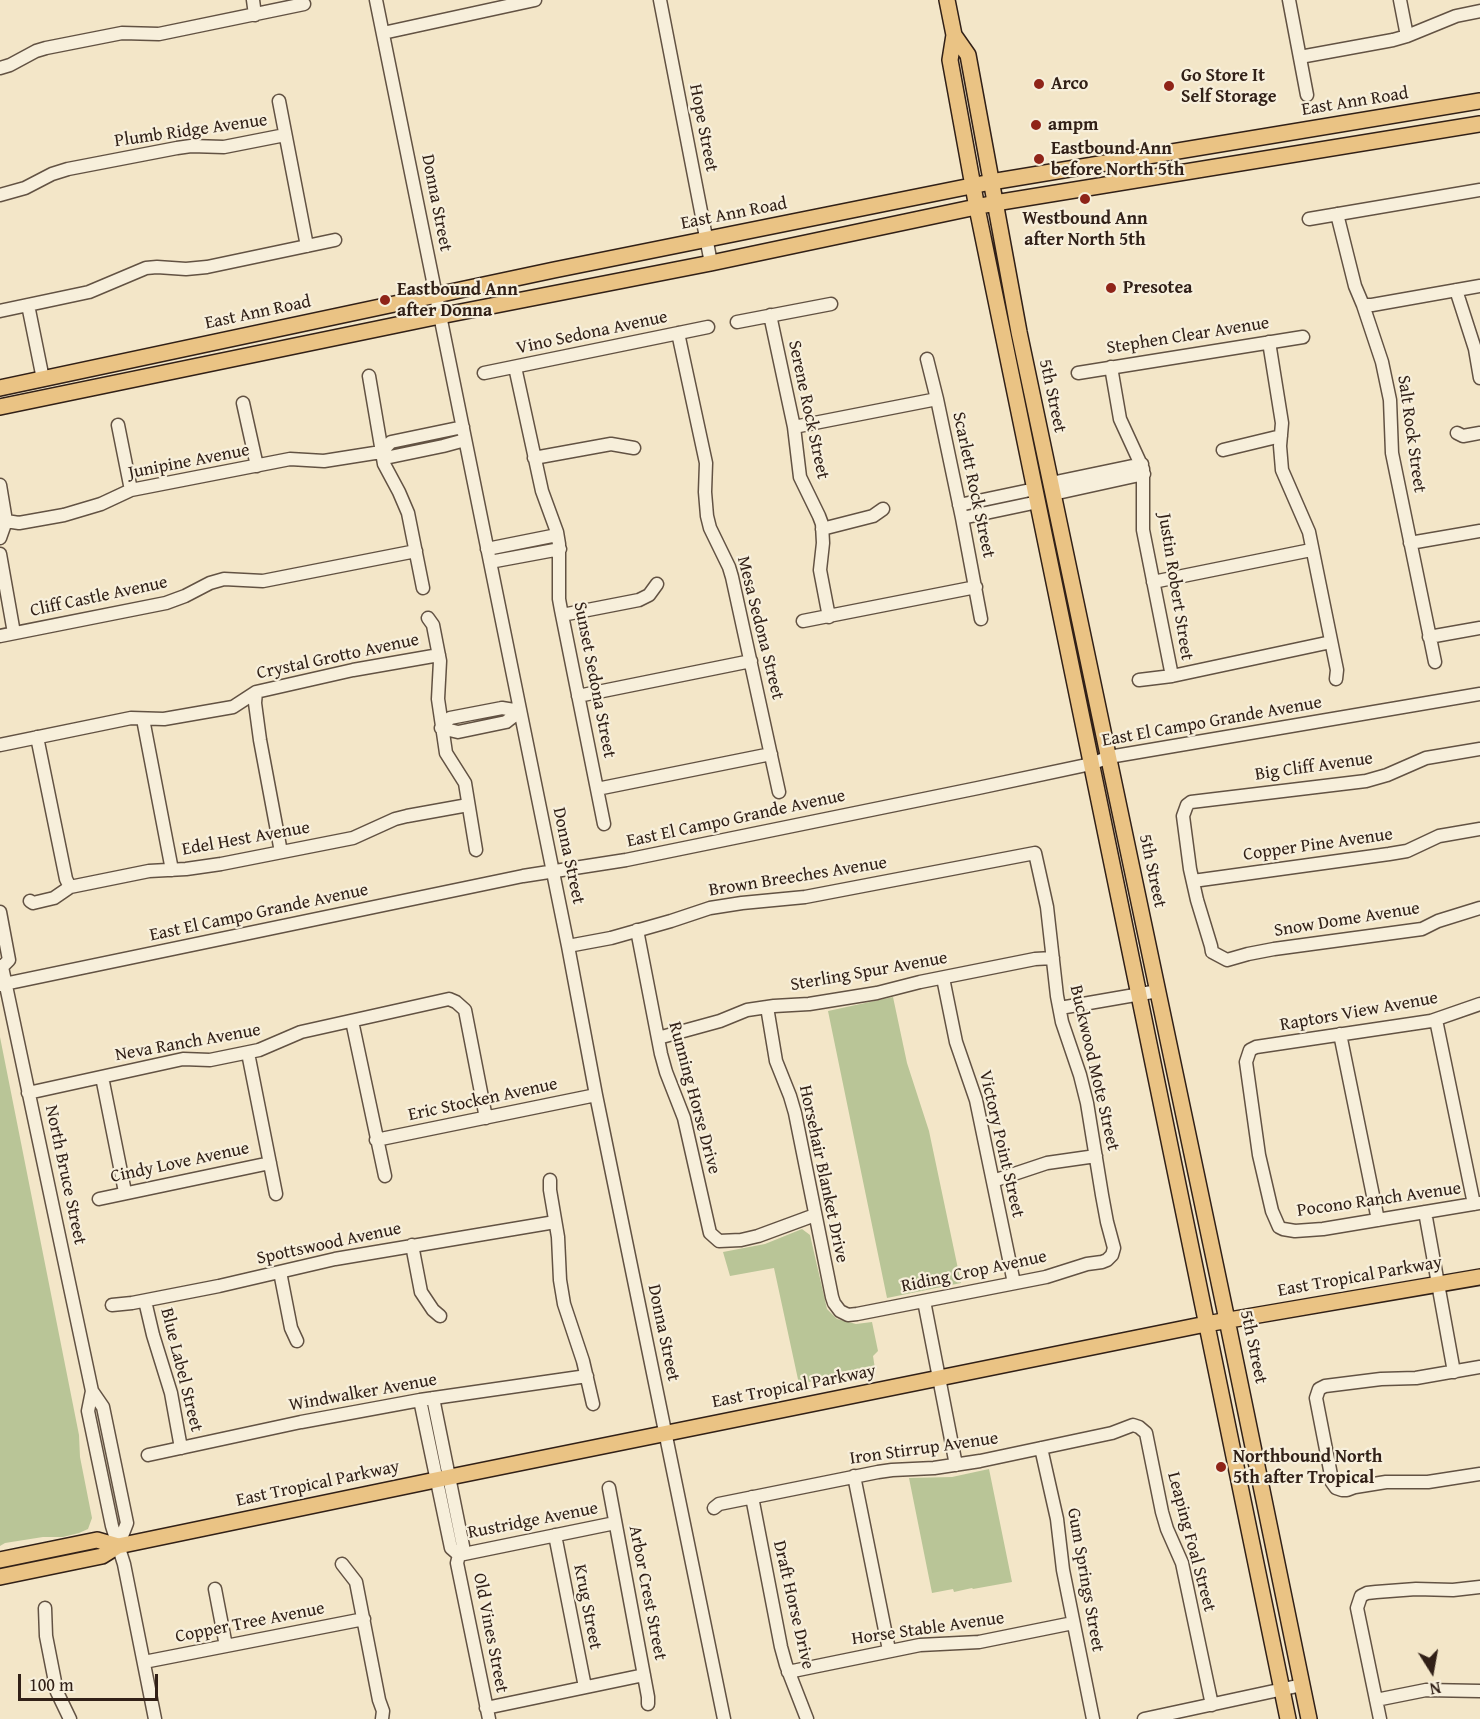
<!DOCTYPE html>
<style>
body{margin:0}
#map{position:relative;width:1480px;height:1719px;overflow:hidden;background:#f3e6c8;font-family:"Gentium Book Plus",serif}
canvas{display:block}
.north{position:absolute;left:1402px;top:1641px;width:60px;height:60px;-webkit-text-stroke:4px #f7efdb;paint-order:stroke;rotate:169deg;font-size:16px;font-weight:700;line-height:24px;text-align:center;color:#312017}
.north::after{content:'';display:block;margin:auto;width:21px;height:27px;background:#312017;clip-path:polygon(50% 0,100% 100%,50% 72%,0 100%)}
.scale{position:absolute;left:18px;top:1674px;width:140px;height:27px;box-sizing:border-box;border:3px solid #312017;border-top:0;padding-left:8px;font-size:18px;line-height:21px;white-space:nowrap;color:#312017;-webkit-text-stroke:4px #f7efdb;paint-order:stroke}
</style>
<div id="map">
<canvas width="1480" height="1719"></canvas>
<div class="north">N</div>
<div class="scale">100 m</div>
</div>
<script>
const ctx = document.querySelector('canvas').getContext('2d');
ctx.lineJoin = 'round';
function fillPath(path, color) { ctx.fillStyle = color; ctx.fill(path, 'evenodd'); }
const shape = rows => new Path2D(rows.map(r => 'M' + r).join(''));
function strokePath(path, color, width, dash) { ctx.strokeStyle = color; ctx.lineWidth = width; ctx.lineCap = dash ? 'butt' : 'round'; ctx.setLineDash(dash || []); ctx.stroke(path); }
function drawText(font, color, halo, rows, align = 'center') {
  ctx.font = font + ' "Gentium Book Plus",serif'; ctx.lineWidth = 4.5; ctx.setLineDash([]); ctx.textBaseline = 'middle'; ctx.strokeStyle = halo; ctx.fillStyle = color; for (const [text, x, y, turn = 0] of rows) {
    ctx.save(); ctx.translate(x, y); ctx.rotate((+turn || 0) * Math.PI / 180); ctx.textAlign = isNaN(turn) ? turn : align; if (halo) ctx.strokeText(text, 0, 0); ctx.fillText(text, 0, 0); ctx.restore();
  }
}
const green = shape([
 [893,997,907,1063,929,1131,961,1283,887,1298,828,1011],
 [0,1037,79,1435,80,1457,92,1518,88,1529,79,1533,63,1537,43,1537,5,1543,0,1546],
 [802,1229,810,1235,827,1309,837,1319,856,1324,872,1322,878,1351,873,1356,875,1369,799,1384,774,1268,730,1276,723,1252,765,1244],
 [989,1469,1012,1582,973,1589,972,1588,954,1592,953,1589,932,1593,909,1478,952,1477]
]);
const minor = shape([
 [253,0,255,15],
 [376,0,568,946,596,1095,724,1719],
 [660,0,711,263],
 [1289,0,1307,95],
 [1400,0,1407,36],
 [383,33,535,0],
 [1300,57,1393,40,1407,36,1456,16,1480,11],
 [0,68,10,65,36,51,46,48,122,33,159,34,304,4],
 [279,101,307,246],
 [0,195,25,188,52,174,68,169,177,148,191,146,224,147,285,135],
 [1337,214,1355,286,1363,305,1382,362,1390,400,1392,453,1435,662],
 [1309,219,1480,190],
 [1456,290,1475,349,1480,378],
 [28,305,43,379],
 [1363,305,1372,305,1480,286],
 [0,311,89,292,146,268,157,267,186,269,207,267,335,240],
 [770,315,794,427,800,477,819,516,822,524,823,543,820,570,829,617],
 [737,322,831,304],
 [678,333,706,463,705,492,707,516,710,528,729,567,732,577,779,792],
 [1269,342,1282,423,1280,446,1282,470,1309,532,1337,670,1336,679],
 [927,359,937,399,962,518,981,619],
 [515,367,542,491,557,532,559,544,559,599,561,610,604,824],
 [1111,367,1120,419,1143,469,1143,530,1172,676],
 [484,373,708,327],
 [1078,373,1303,337],
 [369,376,384,464,399,492,408,513,423,588],
 [243,403,257,466],
 [118,425,131,490],
 [794,427,937,399],
 [1457,433,1463,436,1480,433],
 [1223,450,1281,436],
 [381,452,391,442,463,427],
 [534,458,611,444,634,448],
 [1051,483,1142,464],
 [0,485,6,521,0,538],
 [1053,494,1144,474],
 [959,505,1035,489],
 [962,518,1038,502],
 [6,521,19,523,64,515,101,504,131,490,290,459,324,461,381,452,390,457,443,446,465,440],
 [822,529,873,516,883,509],
 [1410,543,1480,531],
 [487,549,557,535],
 [0,554,14,633],
 [490,562,560,549],
 [1153,582,1311,550],
 [562,615,639,600,649,595,657,584],
 [428,618,433,625,440,661,438,699,446,753,465,783,476,850],
 [803,621,976,587],
 [0,636,166,603,185,596,210,583,224,579,263,581,416,551],
 [1429,637,1480,628],
 [1139,680,1172,676,1331,642],
 [256,692,255,703,260,740,281,852],
 [578,696,751,661],
 [502,708,520,711,506,722,458,732,441,728,450,718,502,708],
 [143,719,172,870],
 [37,737,66,879,70,887],
 [0,745,131,718,164,719,233,707,256,692,353,670,439,655],
 [1480,749,1426,758,1387,775,1366,781,1191,802,1187,805,1183,816,1190,869,1197,900,1211,946,1212,952,1227,960,1248,954,1274,949,1422,929,1438,921,1480,908],
 [597,789,771,754],
 [1193,881,1389,854,1407,851,1439,836,1480,829],
 [30,901,33,903,54,898,70,887,149,871,186,869,221,864,353,838,395,819,407,816,468,805],
 [0,912,9,960,2,967],
 [637,930,661,1054,666,1072,684,1118,710,1233,719,1241,741,1240,758,1236,815,1215],
 [568,946,611,938,671,921,710,908,742,903,805,897,1035,853,1047,907,1057,996,1062,1022,1080,1075,1087,1103,1102,1195,1107,1222,1114,1248,1112,1255,1107,1260,1102,1262,1087,1264,1046,1277,857,1314,848,1315,840,1311,834,1303,832,1297,795,1113,790,1096,776,1061,767,1007],
 [0,966,2,967,92,1391,103,1407,127,1523,118,1546],
 [943,978,956,1042,976,1100,1014,1283],
 [0,985,523,876,626,860,978,788,1091,764,1109,757,1480,694],
 [1480,1004,1431,1021,1256,1047,1250,1050,1246,1062,1259,1155,1272,1211,1279,1227,1283,1229,1295,1231,1323,1229,1480,1203],
 [1060,1008,1158,991],
 [1436,1020,1474,1204],
 [352,1021,385,1176],
 [1340,1034,1378,1220],
 [658,1038,720,1021,747,1010,774,1006,809,1004,877,993,920,982,1035,959,1053,958],
 [248,1053,276,1194],
 [102,1077,125,1192],
 [28,1093,183,1059,210,1060,259,1050,301,1032,449,999,456,1002,465,1010,486,1118],
 [376,1140,596,1095],
 [550,1180,550,1190,558,1237,560,1280,564,1304,583,1361,593,1404],
 [993,1181,1047,1163,1096,1156],
 [99,1199,270,1163],
 [1425,1212,1454,1372],
 [412,1245,421,1292,433,1310,440,1316],
 [280,1272,291,1328,297,1341],
 [145,1301,153,1335,171,1393,181,1448],
 [924,1301,956,1465],
 [112,1305,132,1303,219,1286,335,1259,555,1222],
 [1480,1367,1416,1378,1381,1379,1325,1386,1319,1389,1316,1398,1331,1475,1331,1481,1336,1488,1342,1490,1347,1490,1355,1487,1386,1482,1428,1482,1480,1474],
 [92,1391,88,1411,112,1526,124,1564,155,1719],
 [433,1398,463,1546,459,1555,457,1563,489,1719],
 [420,1400,451,1548,459,1555],
 [1041,1448,1057,1519,1063,1570,1093,1719],
 [148,1455,301,1422,420,1400,587,1376],
 [854,1476,889,1650],
 [609,1488,648,1697,648,1704],
 [752,1497,781,1647,786,1665,807,1719],
 [714,1508,719,1504,878,1472,892,1470,934,1468,980,1461,1112,1433,1133,1425,1139,1427,1146,1433,1162,1512,1167,1529,1182,1563,1212,1705],
 [555,1535,585,1687],
 [459,1555,615,1523],
 [342,1564,356,1582,379,1700,383,1711,382,1719],
 [215,1589,226,1646],
 [45,1608,46,1636,57,1692,70,1719],
 [144,1662,364,1619],
 [788,1672,920,1645,979,1642,1073,1623],
 [1376,1700,1426,1690,1480,1691],
 [486,1708,644,1675],
 [1144,1719,1302,1685],
 [1380,1719,1357,1608,1361,1596,1367,1593,1376,1592,1416,1589,1453,1590,1480,1587]
]);
const major = shape([
 [947,0,954,35,950,60,977,208,1288,1719],
 [954,35,968,55,1019,332,1227,1320,1309,1719],
 [0,388,554,270,991,182,1480,101],
 [0,407,440,316,711,263,995,203,1480,124],
 [0,1560,97,1540,118,1546],
 [0,1577,102,1556,118,1546,450,1477,1206,1324,1480,1277]
]);
const markers = [
 [1039,84,6,"#8f2418"],
 [1169,86,6,"#8f2418"],
 [1036,125,6,"#8f2418"],
 [1039,159,6,"#8f2418"],
 [1085,199,6,"#8f2418"],
 [1111,288,6,"#8f2418"],
 [385,300,6,"#8f2418"],
 [1221,1467,6,"#8f2418"]
];
const poiNames = [
 ["Go Store It",1181,76],
 ["Self Storage",1181,97],
 ["Arco",1051,84],
 ["ampm",1048,125],
 ["Eastbound Ann",1051,149],
 ["before North 5th",1051,170],
 ["Westbound Ann",1085,219,"center"],
 ["after North 5th",1085,240,"center"],
 ["Presotea",1123,288],
 ["Eastbound Ann",397,290],
 ["after Donna",397,311],
 ["Northbound North",1233,1457],
 ["5th after Tropical",1233,1478]
];
const streetNames = [
 ["East Ann Road",1355,102,-9],
 ["Hope Street",703,128,79],
 ["Plumb Ridge Avenue",191,131,-8],
 ["Donna Street",436,203,79],
 ["East Ann Road",734,214,-11],
 ["East Ann Road",258,313,-12],
 ["Vino Sedona Avenue",592,333,-12],
 ["Stephen Clear Avenue",1188,336,-9],
 ["5th Street",1052,396,78],
 ["Serene Rock Street",808,410,78],
 ["Salt Rock Street",1411,434,82],
 ["Junipine Avenue",189,462,-11],
 ["Scarlett Rock Street",973,485,78],
 ["Justin Robert Street",1175,587,81],
 ["Cliff Castle Avenue",99,597,-12],
 ["Mesa Sedona Street",760,628,76],
 ["Crystal Grotto Avenue",338,657,-12],
 ["Sunset Sedona Street",594,680,79],
 ["East El Campo Grande Avenue",1212,722,-10],
 ["Big Cliff Avenue",1314,767,-8],
 ["East El Campo Grande Avenue",736,819,-12],
 ["Edel Hest Avenue",246,839,-10],
 ["Copper Pine Avenue",1318,845,-8],
 ["Donna Street",568,856,78],
 ["5th Street",1152,871,78],
 ["Brown Breeches Avenue",798,877,-9],
 ["East El Campo Grande Avenue",259,913,-12],
 ["Snow Dome Avenue",1347,920,-9],
 ["Sterling Spur Avenue",869,972,-10],
 ["Raptors View Avenue",1359,1012,-10],
 ["Neva Ranch Avenue",188,1043,-10],
 ["Buckwood Mote Street",1094,1068,77],
 ["Running Horse Drive",694,1098,75],
 ["Eric Stocken Avenue",483,1100,-12],
 ["Victory Point Street",1001,1144,77],
 ["Cindy Love Avenue",180,1163,-12],
 ["Horsehair Blanket Drive",823,1174,78],
 ["North Bruce Street",65,1175,78],
 ["Pocono Ranch Avenue",1379,1200,-8],
 ["Spottswood Avenue",329,1244,-12],
 ["Riding Crop Avenue",974,1272,-12],
 ["East Tropical Parkway",1360,1277,-10],
 ["Donna Street",663,1333,78],
 ["5th Street",1253,1347,78],
 ["Blue Label Street",181,1370,76],
 ["East Tropical Parkway",794,1387,-11],
 ["Windwalker Avenue",363,1393,-10],
 ["Iron Stirrup Avenue",924,1449,-8],
 ["East Tropical Parkway",318,1484,-12],
 ["Rustridge Avenue",533,1521,-11],
 ["Leaping Foal Street",1191,1542,75],
 ["Gum Springs Street",1085,1580,80],
 ["Arbor Crest Street",647,1593,79],
 ["Draft Horse Drive",793,1605,77],
 ["Krug Street",587,1607,79],
 ["Copper Tree Avenue",250,1623,-11],
 ["Horse Stable Avenue",928,1629,-8],
 ["Old Vines Street",490,1633,79]
];
fillPath(green, '#b9c597');
strokePath(minor, '#625243', 15);
strokePath(major, '#312017', 18);
strokePath(minor, '#f7efdb', 12);
strokePath(major, '#eac384', 15);
for (const [x, y, r, color] of markers) { const dot = new Path2D(); dot.arc(x, y, r, 0, 2 * Math.PI); ctx.fillStyle = color; ctx.fill(dot); strokePath(dot, '#f7efdb', 2); }
drawText('bold 18px', '#312017', '#f7efdb', poiNames, 'left');
drawText('18px', '#312017', '#f7efdb', streetNames);
</script>
